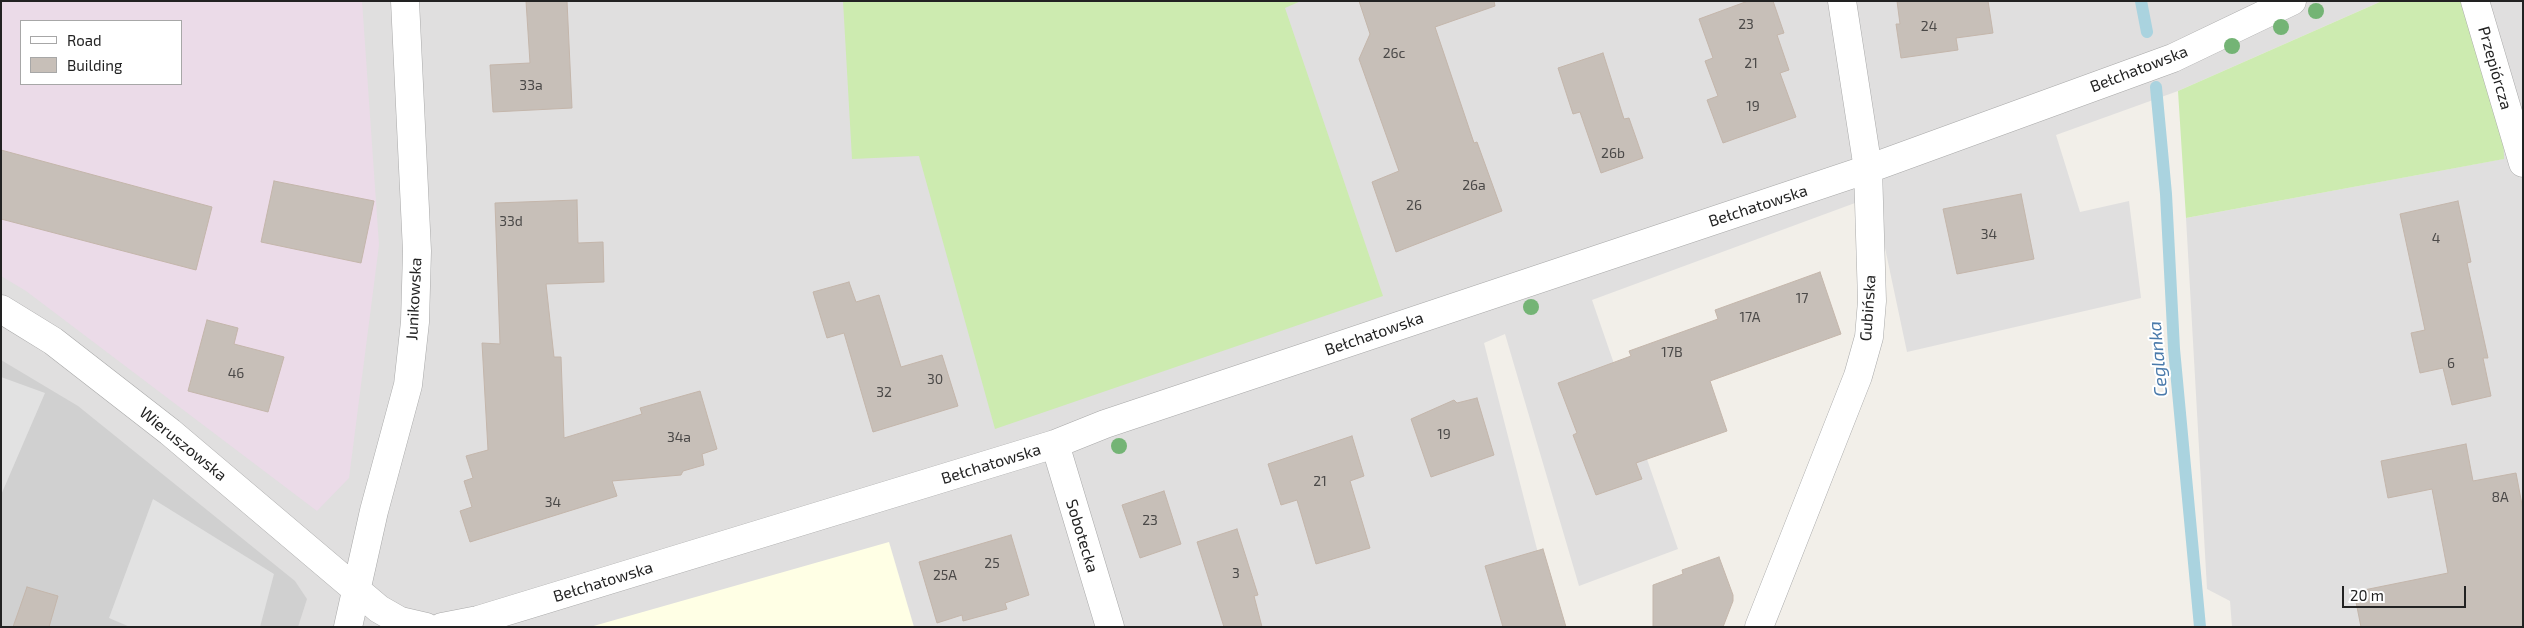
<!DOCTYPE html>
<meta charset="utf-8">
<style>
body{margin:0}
#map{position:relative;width:2524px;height:628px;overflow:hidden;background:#f2efe9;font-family:"Exo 2",sans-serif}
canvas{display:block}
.frame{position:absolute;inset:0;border:2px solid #222;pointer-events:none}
.legend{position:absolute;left:20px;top:20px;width:162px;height:65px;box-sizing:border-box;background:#fff;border:1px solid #a7a7a7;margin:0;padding:6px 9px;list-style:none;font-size:15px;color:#222}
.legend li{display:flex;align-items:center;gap:10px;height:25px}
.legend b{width:25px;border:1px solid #a7a7a7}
.scale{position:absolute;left:2342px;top:586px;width:124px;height:22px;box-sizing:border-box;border:2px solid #222;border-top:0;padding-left:6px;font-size:15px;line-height:18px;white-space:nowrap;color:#222;-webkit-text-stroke:4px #fff;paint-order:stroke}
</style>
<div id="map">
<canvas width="2524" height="628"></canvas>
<div class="frame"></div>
<ul class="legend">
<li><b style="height:6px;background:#fff"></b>Road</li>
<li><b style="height:14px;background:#c7bfb8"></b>Building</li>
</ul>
<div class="scale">20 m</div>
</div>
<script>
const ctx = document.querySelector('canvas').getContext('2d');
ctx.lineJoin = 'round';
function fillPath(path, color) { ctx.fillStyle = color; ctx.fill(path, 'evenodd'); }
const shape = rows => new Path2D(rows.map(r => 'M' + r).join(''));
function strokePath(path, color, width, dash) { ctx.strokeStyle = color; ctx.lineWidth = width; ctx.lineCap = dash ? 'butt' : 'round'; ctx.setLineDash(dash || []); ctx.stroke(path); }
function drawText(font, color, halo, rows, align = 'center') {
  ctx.font = font + ' "Exo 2",sans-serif'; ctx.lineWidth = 4; ctx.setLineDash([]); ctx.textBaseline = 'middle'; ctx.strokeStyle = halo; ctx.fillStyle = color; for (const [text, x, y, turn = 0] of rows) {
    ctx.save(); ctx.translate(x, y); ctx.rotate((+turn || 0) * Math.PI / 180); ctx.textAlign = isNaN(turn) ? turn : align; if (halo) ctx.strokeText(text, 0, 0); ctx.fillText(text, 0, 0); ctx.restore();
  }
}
const residential = shape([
 [1,1,2382,1,2178,91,2056,135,2080,212,2129,201,2141,298,1907,352,1874,196,1592,300,1678,549,1579,586,1505,334,1484,343,1557,627,1,627],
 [21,21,181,21,181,84,21,84],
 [2463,1,2523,1,2523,627,2232,627,2230,601,2207,589,2186,218,2503,159]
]);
const industrial = shape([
 [1,1,362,1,379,245,349,478,317,511,26,291,1,276],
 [21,21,181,21,181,84,21,84]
]);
const education = shape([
 [889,542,914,627,590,627]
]);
const religious = shape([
 [1,360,78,406,295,581,307,599,298,627,1,627]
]);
const grass = shape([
 [843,1,1301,1,1285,8,1383,296,995,429,919,156,852,159],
 [2382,1,2463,1,2503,128,2504,159,2186,218,2178,91]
]);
const parking = shape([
 [1,377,45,393,1,495],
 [153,499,274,574,260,627,130,627,109,618]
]);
const stream = shape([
 [2141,1,2147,32],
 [2156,87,2166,194,2174,349,2200,627]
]);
const building = shape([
 [526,1,567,1,572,108,493,112,490,65,530,63,526,1],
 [1359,1,1494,1,1495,6,1435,27,1474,143,1477,142,1502,211,1396,252,1372,182,1399,171,1359,59,1370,34,1359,1],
 [1748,1,1773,1,1784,33,1777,35,1789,70,1780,73,1796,117,1723,143,1707,100,1718,96,1705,61,1713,58,1699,19,1748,1],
 [1897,1,1988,1,1993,33,1956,38,1958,50,1901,58,1896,24,1900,24,1897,1],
 [1603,53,1624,119,1629,118,1643,158,1601,173,1580,112,1573,114,1558,68,1603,53],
 [1,150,212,207,196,270,1,219,1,150],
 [274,181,374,201,361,263,261,242,274,181],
 [2021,194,2034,259,1957,274,1943,209,2021,194],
 [577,200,578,243,603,242,604,282,546,284,554,357,561,357,564,438,642,414,640,408,700,391,717,449,702,454,704,465,683,471,681,475,612,481,617,496,470,542,460,511,472,507,464,481,473,478,466,456,488,450,482,343,500,344,495,203,577,200],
 [2458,201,2471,262,2467,263,2488,358,2483,358,2491,396,2452,405,2443,368,2420,373,2411,333,2425,330,2400,214,2458,201],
 [1820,272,1841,334,1710,381,1727,431,1636,463,1642,479,1596,495,1573,435,1577,433,1558,383,1631,356,1629,351,1718,319,1715,310,1820,272],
 [849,282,856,302,879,295,901,367,942,355,958,406,873,432,844,333,827,338,813,292,849,282],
 [207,320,238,328,234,344,284,357,268,412,188,391,207,320],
 [1477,398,1494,455,1431,477,1411,419,1454,400,1457,403,1477,398],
 [1352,436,1364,476,1350,481,1370,548,1316,564,1297,500,1281,505,1268,464,1352,436],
 [2466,444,2473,481,2516,473,2523,510,2523,627,2361,627,2354,592,2448,573,2432,489,2388,498,2381,461,2466,444],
 [1164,491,1181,544,1140,558,1122,505,1164,491],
 [1237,529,1258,595,1254,596,1262,627,1224,627,1197,542,1237,529],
 [1011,535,1029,595,1005,603,1007,609,963,621,962,615,937,623,919,562,1011,535],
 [1543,549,1566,627,1503,627,1485,566,1543,549],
 [1719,557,1733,595,1733,601,1723,627,1653,627,1653,585,1683,574,1682,570,1719,557],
 [27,587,58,596,49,627,13,627,27,587]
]);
const minor = shape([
 [2475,1,2523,163],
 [1,309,53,341,170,432,379,609,400,621,426,627],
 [1055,444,1110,627],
 [348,627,374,511,408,385,415,322,417,251,405,1],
 [442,627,478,620,1055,444,1105,424,1868,169,2173,58,2292,1],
 [1759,627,1858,376,1869,337,1872,301,1868,169,1842,1]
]);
const trees = [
 [2316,11],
 [2281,27],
 [2232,46],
 [1531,307],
 [1119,446]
];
const numberNames = [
 ["23",1746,24],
 ["24",1929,26],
 ["26c",1394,53],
 ["21",1751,63],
 ["33a",531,85],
 ["19",1753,106],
 ["26b",1613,153],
 ["26a",1474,185],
 ["26",1414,205],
 ["33d",511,221],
 ["34",1989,234],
 ["4",2436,238],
 ["17",1802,298],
 ["17A",1750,317],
 ["17B",1672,352],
 ["6",2451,363],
 ["46",236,373],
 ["30",935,379],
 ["32",884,392],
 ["19",1444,434],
 ["34a",679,437],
 ["21",1320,481],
 ["8A",2500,497],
 ["34",553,502],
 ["23",1150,520],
 ["25",992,563],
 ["3",1236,573],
 ["25A",945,575]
];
const streetNames = [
 ["Przepiórcza",2495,68,74],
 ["Bełchatowska",2139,69,-21],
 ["Bełchatowska",1758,206,-18],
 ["Junikowska",414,299,-87],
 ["Gubińska",1868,308,-86],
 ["Bełchatowska",1374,334,-19],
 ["Wieruszowska",183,444,39],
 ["Bełchatowska",991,464,-17],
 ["Sobotecka",1082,536,73],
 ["Bełchatowska",603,582,-17]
];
const waterNames = [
 ["Ceglanka",2158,359,-95]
];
fillPath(residential, '#e0dfdf');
fillPath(industrial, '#ebdbe8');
fillPath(education, '#ffffe5');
fillPath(religious, '#d0d0d0');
fillPath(grass, '#cdebb0');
fillPath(parking, '#e2e2e2');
strokePath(stream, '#aad3df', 12);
fillPath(building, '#c7bfb8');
strokePath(building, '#c4b6ab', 1);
strokePath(minor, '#a9a9a9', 29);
strokePath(minor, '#fff', 28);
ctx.fillStyle = '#74b475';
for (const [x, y] of trees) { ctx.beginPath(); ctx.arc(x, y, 8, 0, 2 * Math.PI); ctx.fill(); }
drawText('14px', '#4b4948', null, numberNames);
drawText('16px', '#222', '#fff', streetNames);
drawText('italic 18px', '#4a7aab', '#fff', waterNames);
</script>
